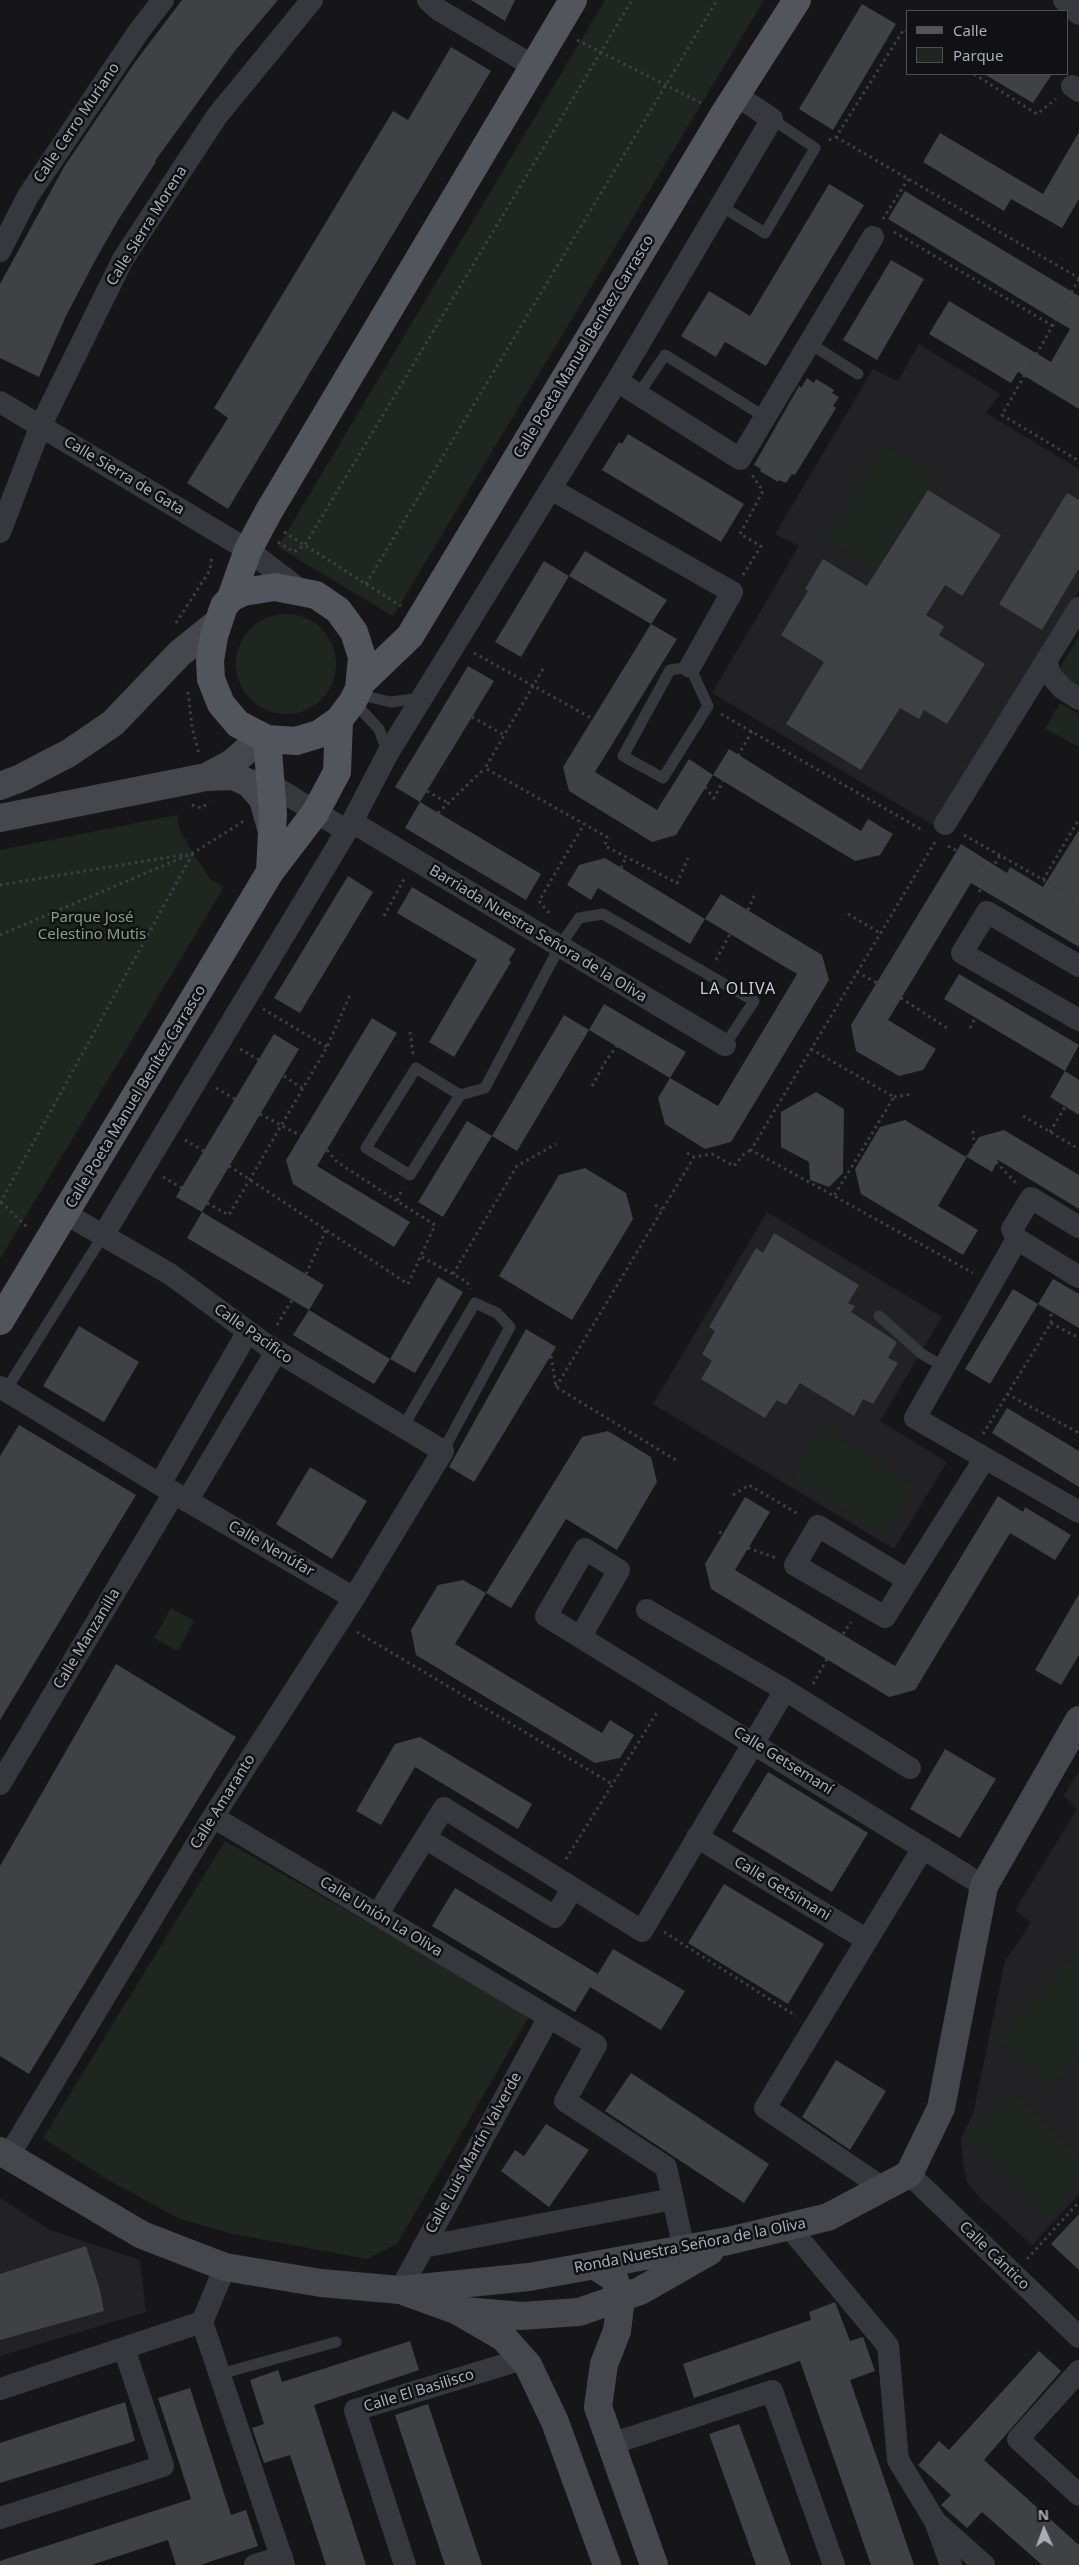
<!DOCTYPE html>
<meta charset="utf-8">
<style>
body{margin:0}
#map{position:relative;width:1079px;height:2565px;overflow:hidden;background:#161618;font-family:"Noto Sans",sans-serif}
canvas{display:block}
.legend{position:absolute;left:906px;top:10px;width:162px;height:65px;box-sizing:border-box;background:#111113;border:1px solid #4d4f55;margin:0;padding:6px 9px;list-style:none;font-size:15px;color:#a8adb8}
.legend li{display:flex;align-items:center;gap:10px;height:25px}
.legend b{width:25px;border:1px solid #4d4f55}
.north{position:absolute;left:1019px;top:2505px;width:50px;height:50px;-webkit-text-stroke:4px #111113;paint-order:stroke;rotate:358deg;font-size:14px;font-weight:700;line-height:20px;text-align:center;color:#a8adb8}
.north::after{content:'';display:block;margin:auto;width:18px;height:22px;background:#a8adb8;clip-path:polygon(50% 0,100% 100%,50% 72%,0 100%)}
</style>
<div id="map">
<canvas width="1079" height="2565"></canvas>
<ul class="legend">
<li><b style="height:6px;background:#53555c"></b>Calle</li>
<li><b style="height:14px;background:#1e261f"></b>Parque</li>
</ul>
<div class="north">N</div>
</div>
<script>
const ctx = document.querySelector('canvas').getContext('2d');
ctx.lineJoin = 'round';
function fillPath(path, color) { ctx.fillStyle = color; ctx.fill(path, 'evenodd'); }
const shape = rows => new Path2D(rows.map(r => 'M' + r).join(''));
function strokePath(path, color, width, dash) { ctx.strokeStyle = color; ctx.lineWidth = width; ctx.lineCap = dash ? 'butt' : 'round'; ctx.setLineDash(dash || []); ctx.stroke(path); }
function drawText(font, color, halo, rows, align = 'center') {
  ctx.font = font + ' "Noto Sans",sans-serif'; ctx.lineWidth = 5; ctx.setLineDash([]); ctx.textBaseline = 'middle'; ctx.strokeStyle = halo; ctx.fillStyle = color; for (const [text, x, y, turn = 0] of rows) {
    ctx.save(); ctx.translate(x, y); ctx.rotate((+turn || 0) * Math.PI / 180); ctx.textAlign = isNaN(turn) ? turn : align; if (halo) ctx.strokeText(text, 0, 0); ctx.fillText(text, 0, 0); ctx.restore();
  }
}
const built = shape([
 [919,344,1000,394,986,413,1079,469,1079,590,936,827,712,693,799,546,775,534,873,369,898,381],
 [767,1212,942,1317,880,1421,947,1462,894,1549,653,1404],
 [1079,1771,1079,2194,1032,2245,980,2198,967,2182,963,2165,961,2138,973,2114,1005,1961,1031,1923,1015,1910,1077,1809,1063,1796],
 [0,2198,50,2230,140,2260,146,2312,0,2356]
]);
const green = shape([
 [605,0,764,0,393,616,278,547],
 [884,444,934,475,876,570,826,540],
 '236 664a50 50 0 1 1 100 0a50 50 0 1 1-100 0Z',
 [1079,636,1079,690,1055,676],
 [1060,703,1079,714,1079,747,1045,729],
 [177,815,180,831,193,853,210,879,224,887,0,1259,0,850],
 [821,1426,915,1486,884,1536,791,1477],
 [171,1608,194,1621,178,1651,154,1638],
 [225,1841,530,2015,397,2244,367,2259,233,2234,180,2219,108,2180,43,2138],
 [1079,1950,1079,2056,1051,2086,999,2039],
 [1010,2091,1079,2160,1079,2188,1048,2219,965,2137]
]);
const building = shape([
 [182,0,278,0,234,52,155,161,156,162,120,217,97,257,66,316,39,377,0,358,0,284,64,167,135,62],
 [471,0,515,0,505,21],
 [862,4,896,24,833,130,799,109],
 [451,47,491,71,228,509,187,483,228,418,214,408,393,111,408,120],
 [984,74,1052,74,1033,103],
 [1079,132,1079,199,1062,228,1011,199,1004,211,923,162,940,133,1043,194],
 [829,184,864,205,766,366,725,342,716,357,681,336,709,291,750,316],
 [905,191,1079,296,1079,409,1018,372,1011,383,929,334,949,301,1051,362,1070,329,888,219],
 [891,260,924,279,877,360,843,340],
 [807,378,814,383,816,379,834,390,832,393,839,397,833,406,836,408,795,475,792,474,786,483,779,480,778,482,760,471,761,469,754,465,799,386,801,388],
 [628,434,744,504,721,542,602,470,619,442,622,444],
 [928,490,1001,535,962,596,945,585,926,615,944,626,939,635,985,664,947,724,924,710,919,719,900,708,861,770,786,724,824,662,781,635,808,591,805,589,823,559,867,586],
 [1067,493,1079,500,1079,568,1042,630,999,604],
 [585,551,667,600,651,624,569,576],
 [544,561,569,576,521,657,495,642],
 [651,624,677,639,595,772,657,810,689,759,713,775,729,749,861,831,868,819,893,834,880,855,855,861,713,775,676,835,652,842,569,791,563,767],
 [468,666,494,681,420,802,541,874,526,900,405,828,420,802,395,787],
 [1079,830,1079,947,971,883,888,1020,936,1049,923,1070,899,1076,856,1051,851,1025,961,844,1007,873,1010,867,1043,887],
 [605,858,705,919,690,944,598,888,591,900,567,885,579,865],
 [348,876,373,892,300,1013,274,998],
 [412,887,516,949,509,960,511,962,454,1057,429,1042,477,960,397,913],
 [721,894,822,955,829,980,731,1142,705,1149,665,1124,658,1098,670,1078,718,1106,797,974,705,919],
 [959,974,1079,1045,1065,1071,944,999],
 [604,1004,686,1052,670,1078,589,1030],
 [564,1015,589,1030,517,1151,492,1136],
 [372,1018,397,1033,317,1166,410,1222,394,1247,293,1184,286,1160],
 [274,1034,299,1049,202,1212,324,1285,309,1310,187,1238,202,1212,176,1197],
 [1065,1071,1079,1080,1079,1115,1050,1097],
 [816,1092,844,1109,843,1173,829,1187,810,1180,809,1162,781,1147,781,1112],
 [905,1120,966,1157,979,1137,1004,1130,1079,1175,1079,1209,998,1160,992,1172,967,1157,938,1206,978,1230,963,1255,861,1194,855,1169,880,1127],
 [467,1121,492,1136,443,1217,418,1202],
 [585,1168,626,1193,633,1219,572,1320,499,1276,559,1175],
 [774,1233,859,1285,848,1303,855,1306,851,1312,897,1342,888,1358,898,1363,873,1404,863,1399,854,1416,800,1383,786,1405,777,1400,765,1418,701,1379,712,1361,702,1354,715,1331,709,1327,756,1248,763,1253],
 [438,1277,463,1292,415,1373,390,1359],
 [1053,1279,1079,1294,1079,1328,1038,1304],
 [1013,1289,1038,1304,990,1384,965,1369],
 [309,1310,390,1359,374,1384,293,1335],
 [79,1326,139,1362,104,1422,43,1386],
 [526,1329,556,1347,474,1482,449,1467],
 [1007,1408,1079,1451,1079,1487,992,1433],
 [19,1425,136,1495,0,1720,0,1456],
 [608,1431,651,1457,657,1482,617,1550,566,1519,511,1608,486,1593,582,1437],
 [310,1467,367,1501,332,1559,276,1524],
 [998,1496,1023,1512,1025,1507,1071,1535,1055,1560,1010,1533,915,1690,889,1697,711,1589,705,1564,745,1497,770,1512,735,1570,895,1666],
 [463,1580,486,1593,455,1644,602,1733,610,1720,634,1735,620,1758,595,1763,416,1655,411,1630,438,1585],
 [1079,1594,1079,1655,1061,1685,1035,1670],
 [116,1664,236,1737,29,2074,0,2056,0,1866],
 [420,1737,532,1804,518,1829,415,1767,381,1825,356,1811,395,1744],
 [945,1749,996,1779,960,1838,910,1809],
 [768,1772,868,1833,832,1892,732,1831],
 [724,1884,824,1944,788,2004,688,1943],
 [455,1888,598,1974,575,2012,432,1926],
 [613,1949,685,1991,661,2030,590,1987],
 [836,2060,886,2091,850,2150,802,2117],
 [631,2073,769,2164,744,2203,605,2111],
 [546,2124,589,2150,549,2207,501,2171,515,2150,524,2156],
 [1079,2214,1079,2270,1051,2244],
 [86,2246,100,2290,104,2311,0,2340,0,2274],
 [835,2302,850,2341,863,2337,875,2371,850,2380,914,2565,871,2565,800,2361,694,2398,683,2364,811,2320,809,2312],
 [410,2341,419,2370,314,2405,366,2565,326,2565,290,2455,264,2463,252,2428,264,2424,250,2380,278,2370,282,2382],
 [1039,2351,1061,2371,984,2460,1079,2545,1079,2565,1042,2565,982,2512,967,2528,941,2505,951,2495,918,2465,939,2441,949,2450],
 [190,2388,231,2515,246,2510,258,2546,200,2565,176,2565,168,2540,91,2565,0,2565,0,2561,191,2499,158,2398],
 [125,2402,135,2441,0,2483,0,2443],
 [428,2404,482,2565,445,2565,395,2415],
 [739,2424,791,2565,756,2565,709,2434]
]);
const path = shape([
 [577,40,703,104],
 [974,74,1037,114,1056,99],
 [836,137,1079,278],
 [829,140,836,137,904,29,908,31],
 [883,219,908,179],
 [894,232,1053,326],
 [1079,279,1002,415,1079,461],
 [284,532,401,606],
 [278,542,294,552,305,545,632,0],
 [743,575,761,546,740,534,763,491,752,475],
 [366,584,717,0],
 [176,623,210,570,212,555],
 [474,653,593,719],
 [543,669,485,768,607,837,605,846,677,883,688,858],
 [188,692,192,727,199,754],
 [721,714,924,831],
 [472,717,504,735],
 [738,756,752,731],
 [705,787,714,798,723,781],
 [427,791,448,803],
 [192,805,202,808,209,802],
 [438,813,485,768],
 [964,835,1079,900],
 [935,842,751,1150,973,1273],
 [948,846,957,851],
 [981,866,991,871],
 [621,868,626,857],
 [1043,880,1079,819],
 [0,885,187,854],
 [979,892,1000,855],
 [748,910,754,896],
 [549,913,539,901,584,824],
 [848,914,880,933],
 [384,916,404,879],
 [0,935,193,853,244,821],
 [716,960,730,934],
 [857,972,877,983],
 [901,998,950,1030],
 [263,1009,327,1047],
 [970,1028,975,1018],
 [410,1032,413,1054],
 [240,1049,259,1060],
 [811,1049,894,1097,834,1196],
 [284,1076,303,1089],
 [592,1086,607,1059,617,1046],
 [216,1088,235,1099],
 [894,1097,912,1094],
 [260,1114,301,1136],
 [1023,1116,1079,1149],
 [973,1131,974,1145],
 [1050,1132,1065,1107],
 [185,1140,204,1151],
 [327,1150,337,1162,397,1201],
 [687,1153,694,1157],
 [996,1162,1016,1183],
 [229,1166,408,1284,435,1225,397,1201,403,1188],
 [163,1177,182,1188],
 [1,1202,27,1227],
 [0,1203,193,853],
 [207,1203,229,1215,327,1047,350,995],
 [655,1205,662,1209],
 [422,1257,467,1282,470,1289],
 [306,1274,326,1230],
 [453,1274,517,1166,556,1144],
 [1051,1323,1051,1311],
 [277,1325,292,1300],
 [551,1356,556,1387,679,1462],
 [556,1387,694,1157,712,1154,734,1166,745,1153,751,1150],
 [1007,1394,1079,1433],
 [983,1434,1051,1323,1079,1338],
 [733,1495,749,1485,800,1515],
 [719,1532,723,1534],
 [748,1548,776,1558],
 [357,1632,612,1784],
 [843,1634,851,1622],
 [813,1684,827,1659],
 [566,1859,658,1711],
 [664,1932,796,2016],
 [1027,2259,1079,2202]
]);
const lane = shape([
 [721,206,765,233,815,148,772,119],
 [809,343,858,374],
 [638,395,665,355,765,417],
 [690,667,708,706,663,778,623,756,670,670,690,667],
 [357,694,391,702,421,698],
 [353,701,379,729,388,753],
 [460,1095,416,1068,366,1148,410,1175,460,1095,485,1088,560,946,579,918,603,914,754,1001,725,1045],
 [879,1316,922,1354,944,1367],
 [6,1390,104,1234],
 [403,1427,475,1303,497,1313,510,1327,443,1451],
 [220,2374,336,2342]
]);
const street = shape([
 [428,0,439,10,533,66],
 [1064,0,1079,14],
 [1072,86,1079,91],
 [0,251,28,196,139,31,163,0],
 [617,381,740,459,873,237],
 [0,402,248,550,303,592],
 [551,489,732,592,690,667],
 [0,532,41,425,123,259,217,116,312,0],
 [1046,661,1051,676,1063,689,1079,699],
 [270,784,347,831],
 [352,822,725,1045],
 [945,824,1079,608],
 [1079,966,987,912,962,953,1079,1020],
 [1079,1227,1031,1198,1012,1229,1017,1239,1079,1277],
 [104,1234,352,822,388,753,617,381,772,119,736,95],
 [1017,1239,915,1418,1079,1512],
 [0,1387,174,1493,354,1598],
 [160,1484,247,1333],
 [187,1501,276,1352],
 [908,1580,818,1526,795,1565,885,1617,908,1580,985,1458],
 [647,1610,785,1690,910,1768],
 [581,1636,619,1570,585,1549,546,1616,984,1886],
 [0,1784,174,1493],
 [213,1817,596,2045,565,2101,666,2167,684,2249],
 [697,1837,867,1940],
 [425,1838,555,1917,573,1888],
 [377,1915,444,1808,642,1931,785,1690],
 [8,2157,213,1817,354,1598,443,1451,265,1344,170,1274,66,1214],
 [909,2174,1079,2337],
 [883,2188,765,2108,923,1848],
 [790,2228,888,2346,898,2460,935,2521,951,2565],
 [423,2247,673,2199],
 [400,2290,549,2017],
 [202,2322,284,2565],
 [1079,2371,1018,2439,1079,2495],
 [0,2389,202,2322,225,2267],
 [611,2444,772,2391,834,2565],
 [0,2518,163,2466,124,2348],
 [938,2524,984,2565],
 [255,2565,282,2557],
 [405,2565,355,2410,523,2359]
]);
const secondary = shape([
 [206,777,233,776,249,783,263,799,271,828],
 [0,786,21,778,69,753,113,723,180,653,216,624],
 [0,818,206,777,232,763,262,737],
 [0,2151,142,2235,225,2267,321,2283,400,2290,529,2277,728,2241,828,2217,909,2174,941,2108,984,1886,1079,1720],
 [594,2265,614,2278,621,2298,617,2331,604,2364,598,2407,654,2565],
 [406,2292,456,2310,504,2338,528,2365,555,2422,607,2565],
 [465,2311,521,2316,579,2312,640,2291,710,2251]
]);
const primary = shape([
 [275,587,316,595,338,610,354,632,362,657,359,689,353,701,339,720,319,734,296,741,267,739,238,724,221,704,211,679,210,661,214,636,224,606,231,598,243,592,275,587],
 [231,598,248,550,269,511,573,0],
 [360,684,410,636,724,114,797,0],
 [267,739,273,813,270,872],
 [0,1321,270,872,315,813,337,772,339,720]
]);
const streetNames = [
 ["Calle Cerro Muriano",77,123,-56],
 ["Calle Sierra Morena",147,226,-58],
 ["Calle Poeta Manuel Benítez Carrasco",584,347,-59],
 ["Calle Sierra de Gata",124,476,31],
 ["Barriada Nuestra Señora de la Oliva",538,934,31],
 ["Calle Poeta Manuel Benítez Carrasco",136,1097,-59],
 ["Calle Pacifico",253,1334,35],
 ["Calle Nenúfar",271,1549,30],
 ["Calle Manzanilla",87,1639,-59],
 ["Calle Getsemaní",783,1761,32],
 ["Calle Amaranto",223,1802,-58],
 ["Calle Getsimani",782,1889,31],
 ["Calle Unión La Oliva",381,1917,31],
 ["Calle Luis Martín Valverde",474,2153,-61],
 ["Ronda Nuestra Señora de la Oliva",690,2246,-11],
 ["Calle Cántico",994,2256,44],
 ["Calle El Basilisco",419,2391,-17]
];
const parkNames = [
 ["Parque José",92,918],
 ["Celestino Mutis",92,935]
];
const neighbourhoodNames = [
 ["LA OLIVA",738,989]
];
fillPath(built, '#222225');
fillPath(green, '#1e261f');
fillPath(building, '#404145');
strokePath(path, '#3d3f44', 3, [2.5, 4]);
strokePath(lane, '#37383d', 11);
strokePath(street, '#37383d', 22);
strokePath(secondary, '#45474d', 28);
strokePath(primary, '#53555c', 28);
drawText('15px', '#a8adb8', '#111113', streetNames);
drawText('15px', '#7fa381', '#111113', parkNames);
ctx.letterSpacing = '1px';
drawText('16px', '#c9ccd4', '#111113', neighbourhoodNames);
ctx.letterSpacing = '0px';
</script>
